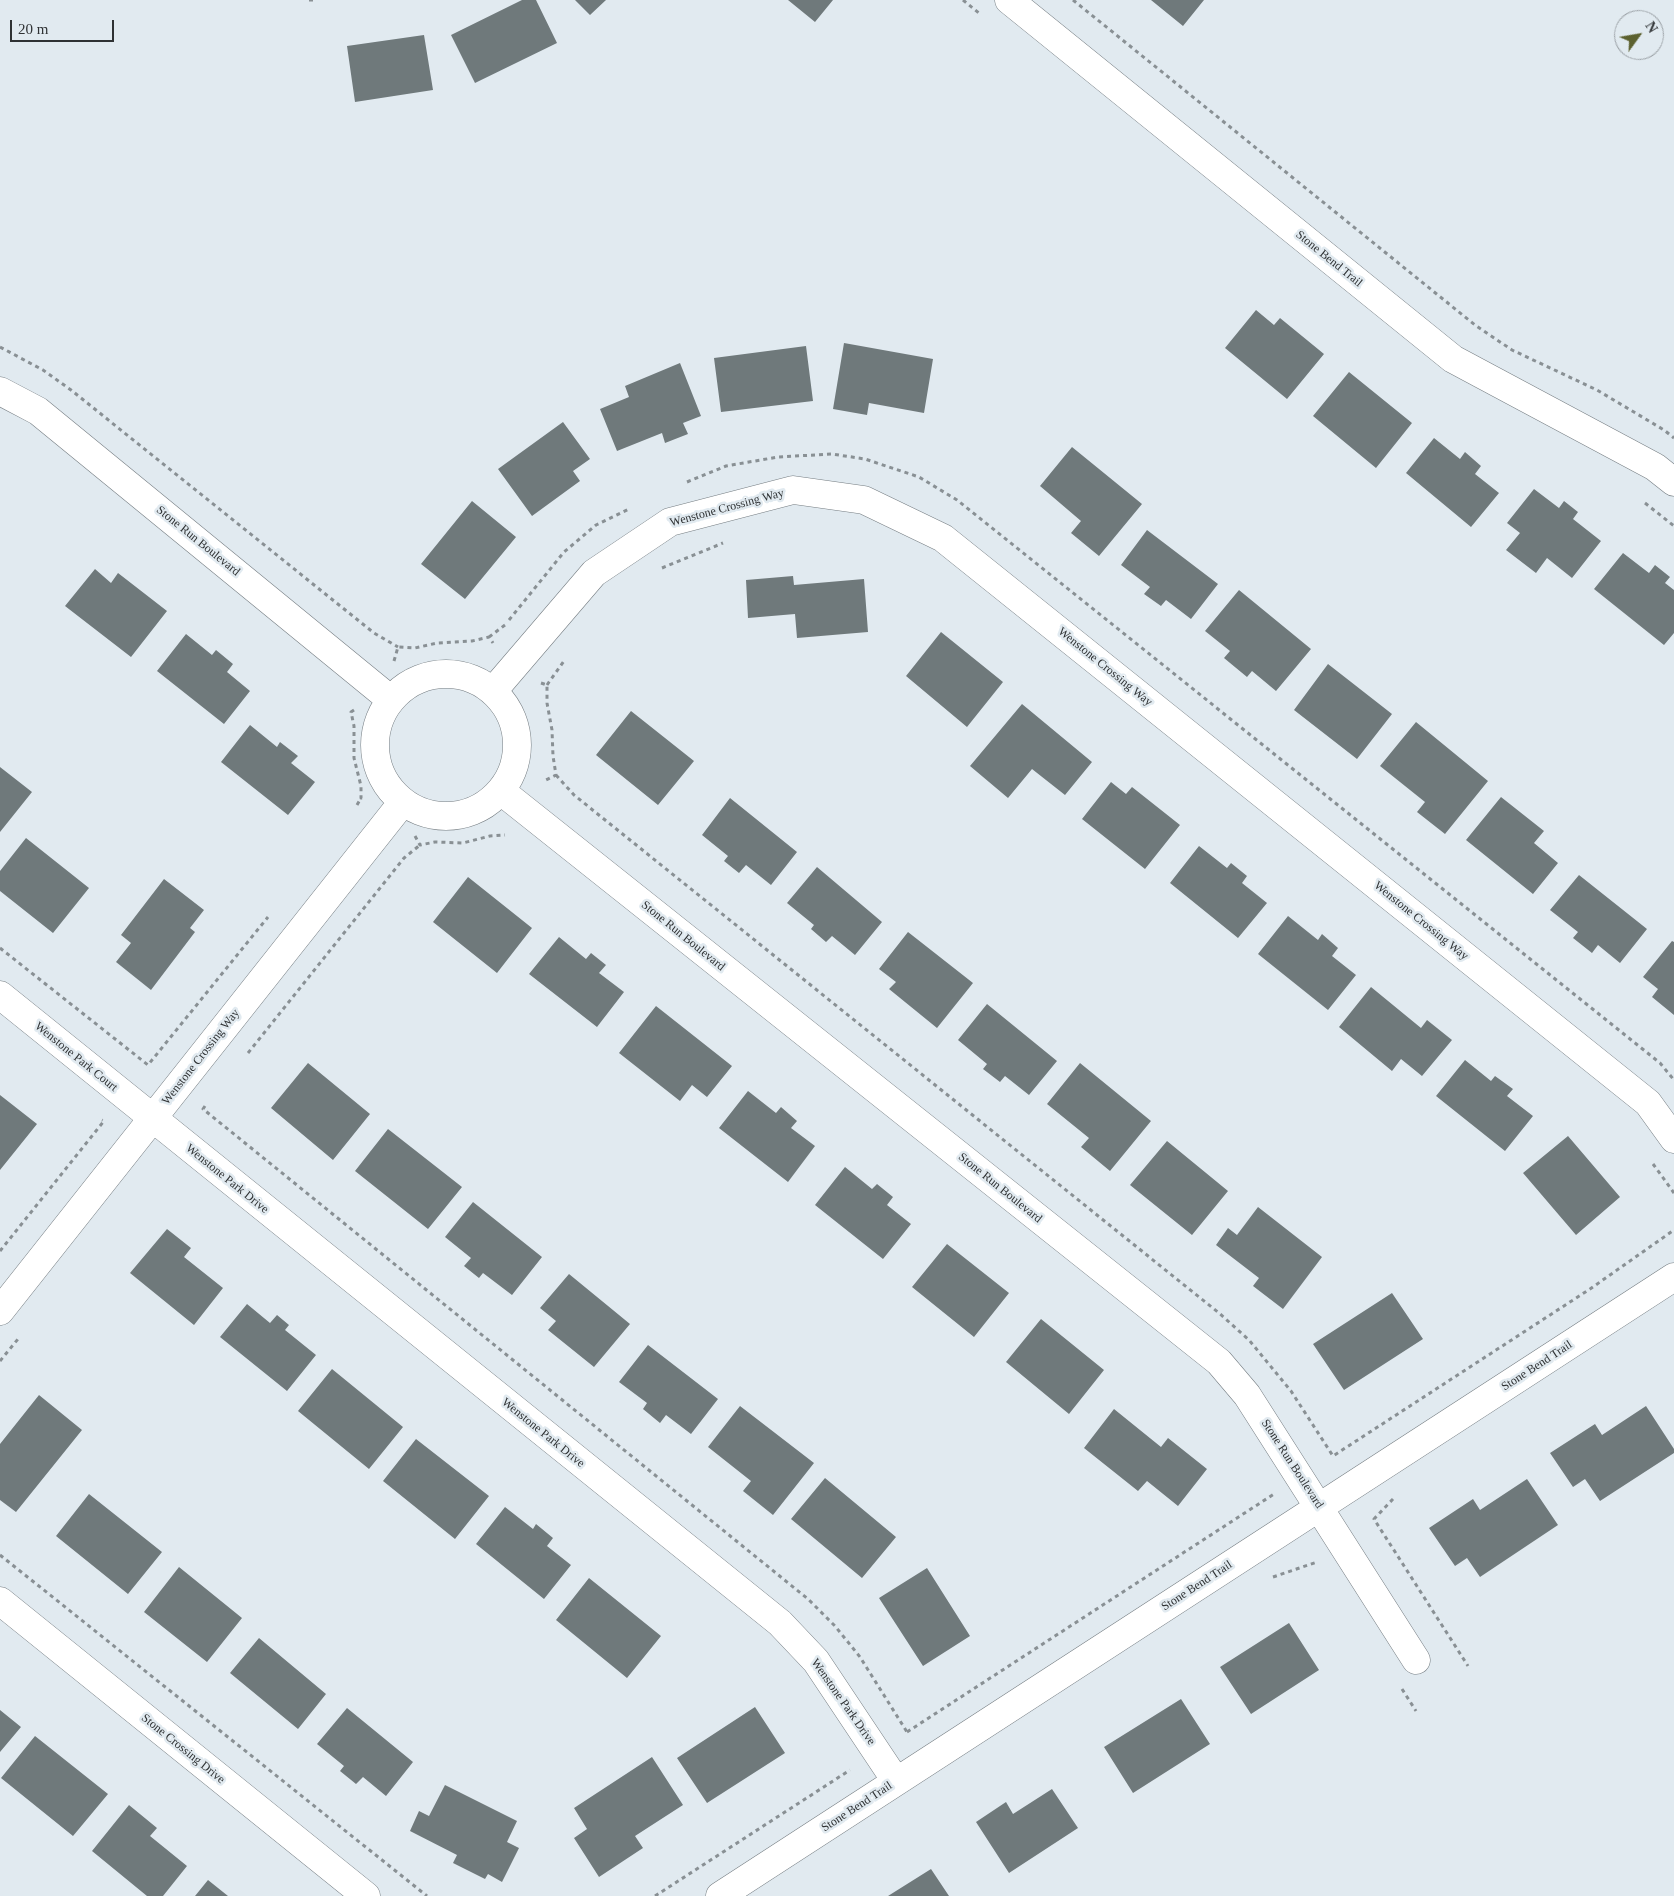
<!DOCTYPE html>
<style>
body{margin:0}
#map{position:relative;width:1674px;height:1896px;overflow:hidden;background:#e1eaf0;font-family:"Times New Roman",serif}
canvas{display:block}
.north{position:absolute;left:1614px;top:10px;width:50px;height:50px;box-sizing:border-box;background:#e1eaf0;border:1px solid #9aa0a5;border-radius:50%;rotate:58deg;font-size:14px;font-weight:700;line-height:20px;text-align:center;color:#2f3234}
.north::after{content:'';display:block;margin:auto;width:18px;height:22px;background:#5c612f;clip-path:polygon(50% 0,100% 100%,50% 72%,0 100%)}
.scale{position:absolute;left:10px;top:20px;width:104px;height:22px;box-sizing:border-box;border:2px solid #2f3234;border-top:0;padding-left:6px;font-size:15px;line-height:18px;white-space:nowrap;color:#2f3234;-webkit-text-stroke:4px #e1eaf0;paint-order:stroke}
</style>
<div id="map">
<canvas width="1674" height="1896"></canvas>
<div class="north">N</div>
<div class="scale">20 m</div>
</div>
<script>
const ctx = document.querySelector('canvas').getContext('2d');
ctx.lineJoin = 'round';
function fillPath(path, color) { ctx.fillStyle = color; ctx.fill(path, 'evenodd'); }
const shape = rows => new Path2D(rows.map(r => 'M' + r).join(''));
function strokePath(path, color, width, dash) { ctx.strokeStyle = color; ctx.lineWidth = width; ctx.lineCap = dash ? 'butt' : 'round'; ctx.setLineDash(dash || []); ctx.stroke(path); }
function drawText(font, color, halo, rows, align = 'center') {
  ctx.font = font + ' "Times New Roman",serif'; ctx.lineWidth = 5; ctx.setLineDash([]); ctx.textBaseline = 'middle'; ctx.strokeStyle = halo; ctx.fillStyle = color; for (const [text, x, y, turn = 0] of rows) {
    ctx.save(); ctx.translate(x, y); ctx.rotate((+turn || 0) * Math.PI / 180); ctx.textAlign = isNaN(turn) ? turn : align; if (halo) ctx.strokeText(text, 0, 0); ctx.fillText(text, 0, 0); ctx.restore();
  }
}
const building = shape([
 [522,0,536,0,557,43,475,83,451,35],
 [575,0,606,0,590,15],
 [788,0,833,0,815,22],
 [1151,0,1204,0,1183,26],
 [424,35,433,90,355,102,347,46],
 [1256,310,1274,325,1280,318,1324,354,1287,399,1225,348],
 [844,343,933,359,924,413,869,403,867,415,833,409],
 [806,346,813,401,721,412,714,358],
 [680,363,701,416,683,423,688,434,665,443,662,433,617,451,600,409,629,397,625,386],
 [1349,372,1412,423,1376,468,1313,416],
 [563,422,590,459,573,471,580,481,532,516,498,469],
 [1434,438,1460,459,1465,452,1481,466,1475,474,1499,493,1471,527,1406,473],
 [1072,447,1142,504,1099,556,1071,533,1081,521,1040,486],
 [1534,489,1559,508,1564,501,1578,512,1573,519,1601,541,1572,578,1547,558,1536,573,1506,550,1520,533,1507,523],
 [472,501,516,537,465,599,421,564],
 [1147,530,1218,584,1191,619,1166,600,1161,606,1144,594,1150,587,1121,565],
 [1623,553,1649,573,1655,565,1670,577,1665,583,1674,590,1674,633,1664,645,1594,589],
 [95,569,111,583,118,573,167,611,131,657,65,606],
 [793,576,794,585,864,579,868,632,797,638,795,614,748,618,746,580],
 [1239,590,1311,649,1276,691,1252,671,1247,677,1224,658,1230,651,1205,631],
 [941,632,1003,682,967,727,906,676],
 [186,634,212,655,216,650,233,664,227,672,250,691,224,724,157,671],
 [1328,664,1392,714,1357,759,1294,710],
 [1022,704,1092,762,1065,795,1032,769,1008,798,970,766],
 [631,711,694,761,658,805,596,755],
 [1416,722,1488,781,1445,834,1417,812,1425,802,1380,766],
 [250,725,277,747,280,742,298,756,291,763,315,782,288,815,221,762],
 [0,767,32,792,0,832],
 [1111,782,1126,794,1132,787,1180,825,1145,869,1082,819],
 [1501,797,1544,831,1534,843,1558,863,1533,894,1466,840],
 [730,798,797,852,771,885,746,865,739,873,724,861,728,856,702,835],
 [26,838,89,888,53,933,0,891,0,871],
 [1199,846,1227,868,1231,863,1247,876,1242,883,1267,903,1238,938,1170,883],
 [817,867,882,922,855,955,832,936,826,942,811,929,814,925,787,903],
 [1579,875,1647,929,1620,963,1598,945,1592,953,1573,938,1578,932,1550,910],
 [468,877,532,928,497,973,433,922],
 [164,879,204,910,190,928,195,932,151,990,116,962,131,943,121,935],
 [1288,916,1318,940,1322,934,1338,948,1332,956,1356,975,1328,1010,1258,954],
 [908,932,973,983,937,1028,889,989,896,982,879,969],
 [559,937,586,959,591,953,606,965,599,973,624,992,597,1027,529,974],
 [1672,941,1674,942,1674,1015,1652,997,1658,989,1643,977],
 [1371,987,1421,1028,1427,1020,1452,1040,1422,1076,1401,1059,1392,1071,1339,1027],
 [987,1004,1057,1061,1029,1095,1005,1076,1000,1082,983,1069,987,1064,958,1040],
 [656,1006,732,1066,707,1097,692,1085,680,1101,619,1053],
 [1465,1060,1491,1081,1495,1076,1513,1089,1507,1096,1533,1116,1505,1151,1436,1096],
 [308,1063,370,1114,333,1160,271,1108],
 [1080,1063,1151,1121,1110,1171,1081,1147,1089,1138,1047,1104],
 [748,1091,776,1113,781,1107,797,1121,791,1128,815,1146,788,1182,719,1128],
 [0,1095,37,1124,0,1170],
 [388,1129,462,1187,428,1229,355,1171],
 [1568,1136,1620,1197,1576,1235,1523,1173],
 [1167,1141,1228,1191,1192,1235,1130,1185],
 [845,1167,872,1189,877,1184,893,1197,887,1205,911,1224,883,1259,815,1205],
 [473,1202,542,1257,512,1295,483,1273,479,1278,464,1266,471,1258,445,1237],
 [1258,1207,1322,1257,1283,1309,1253,1286,1259,1278,1216,1245,1228,1228,1237,1235],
 [167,1229,191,1248,184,1257,223,1288,194,1325,130,1273],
 [947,1244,1009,1293,974,1337,912,1287],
 [569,1274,630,1324,594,1367,548,1330,556,1321,540,1308],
 [1392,1293,1423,1339,1344,1390,1313,1344],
 [247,1304,270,1323,277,1315,289,1325,285,1330,316,1355,287,1391,220,1337],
 [1041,1319,1104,1370,1069,1414,1006,1362],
 [648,1345,718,1399,691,1434,666,1415,660,1423,643,1409,647,1403,619,1382],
 [332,1369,403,1427,369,1469,298,1411],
 [39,1395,82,1430,16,1512,0,1500,0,1444],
 [740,1406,814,1463,773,1515,743,1491,751,1481,708,1447],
 [1646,1406,1674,1449,1674,1453,1600,1501,1585,1479,1573,1487,1550,1453,1595,1424,1602,1435],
 [1114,1409,1161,1447,1168,1438,1207,1469,1178,1506,1147,1481,1138,1491,1084,1448],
 [416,1439,489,1496,455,1539,383,1481],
 [825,1478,896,1537,862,1578,791,1519],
 [1527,1479,1558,1525,1480,1577,1467,1558,1455,1566,1429,1528,1473,1499,1480,1510],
 [89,1494,162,1552,128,1594,56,1536],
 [505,1507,533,1529,536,1524,553,1538,547,1546,571,1565,544,1599,476,1544],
 [179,1567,242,1618,207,1662,144,1612],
 [927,1568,970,1636,923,1666,879,1598],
 [589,1578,661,1636,627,1678,556,1620],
 [1289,1623,1319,1670,1251,1714,1220,1667],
 [259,1638,326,1694,298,1729,230,1673],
 [1181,1699,1210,1744,1133,1793,1104,1747],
 [755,1707,785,1753,707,1803,677,1758],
 [347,1708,413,1762,386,1796,363,1777,356,1784,340,1771,344,1766,317,1744],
 [0,1710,21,1727,0,1752],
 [35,1736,108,1794,73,1836,1,1778],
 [652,1757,683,1805,635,1836,643,1848,599,1877,574,1838,587,1829,574,1808],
 [445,1785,517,1821,507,1842,519,1848,502,1882,488,1874,485,1879,453,1863,457,1855,410,1831,419,1811,429,1816],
 [1052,1789,1078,1828,1009,1873,976,1822,1006,1802,1013,1814],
 [129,1805,157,1828,150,1836,187,1866,163,1896,147,1896,92,1851],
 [931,1869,949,1896,888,1896],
 [208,1880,228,1896,195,1896]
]);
const path = shape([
 [309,0,313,0],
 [963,0,980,14],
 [1073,0,1475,325,1512,350,1597,390,1664,430,1674,438],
 [0,347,43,370,71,390,374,633,398,647],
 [687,482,726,466,778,457,832,454,865,459,919,477,957,500,1660,1063,1674,1080],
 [1645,503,1674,526],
 [662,568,723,543],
 [509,620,564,552,596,525,629,509],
 [489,637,505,625],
 [394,661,398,647,415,648,437,643,472,641,489,637,493,643],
 [541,683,547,685,547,703,552,730,553,756,556,775,544,781],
 [547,685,564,661],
 [354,710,351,712,354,726,354,758,361,786,361,798,363,798],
 [556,775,574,795,1219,1313,1249,1340,1291,1391,1333,1456,1590,1289,1674,1230],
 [357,805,361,798],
 [415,836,420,845,435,842,463,843,490,836,505,835],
 [0,948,148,1065,268,917],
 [248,1053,404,858,420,845],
 [205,1106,203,1109,808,1599,835,1626,860,1657,907,1732],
 [1653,1164,1674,1193],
 [0,1251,104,1121,102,1120],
 [0,1361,18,1339],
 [1393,1499,1374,1519,1468,1666],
 [0,1555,427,1896],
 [1273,1577,1317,1562],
 [1402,1689,1416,1711],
 [907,1732,1274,1494],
 [655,1896,850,1770]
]);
const street = shape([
 [1009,0,1453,359,1655,467,1674,482],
 [0,391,38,411,390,699],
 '375 745a71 71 0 1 1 142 0a71 71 0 1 1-142 0Z',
 [493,691,594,573,670,522,793,490,864,500,943,538,1648,1103,1674,1139],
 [501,791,1219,1362,1247,1395,1416,1660],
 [0,995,780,1623,816,1661,896,1781],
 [0,1311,402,803],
 [0,1601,366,1896],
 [720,1896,1674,1277]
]);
const streetNames = [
 ["Stone Bend Trail",1329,259,39],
 ["Wenstone Crossing Way",727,508,-15],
 ["Stone Run Boulevard",198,541,39],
 ["Wenstone Crossing Way",1105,667,39],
 ["Wenstone Crossing Way",1421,921,39],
 ["Stone Run Boulevard",683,936,39],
 ["Wenstone Park Court",76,1057,39],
 ["Wenstone Crossing Way",201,1057,-52],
 ["Wenstone Park Drive",227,1179,39],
 ["Stone Run Boulevard",1000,1188,39],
 ["Stone Bend Trail",1537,1366,-33],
 ["Wenstone Park Drive",543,1433,39],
 ["Stone Run Boulevard",1292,1464,57],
 ["Stone Bend Trail",1197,1586,-33],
 ["Wenstone Park Drive",843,1702,55],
 ["Stone Crossing Drive",183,1749,39],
 ["Stone Bend Trail",857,1807,-33]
];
fillPath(building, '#6f797b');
strokePath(street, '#757d82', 29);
strokePath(path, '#899094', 3, [4, 4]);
strokePath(street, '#fff', 28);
drawText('12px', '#2f3234', '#e1eaf0', streetNames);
</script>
